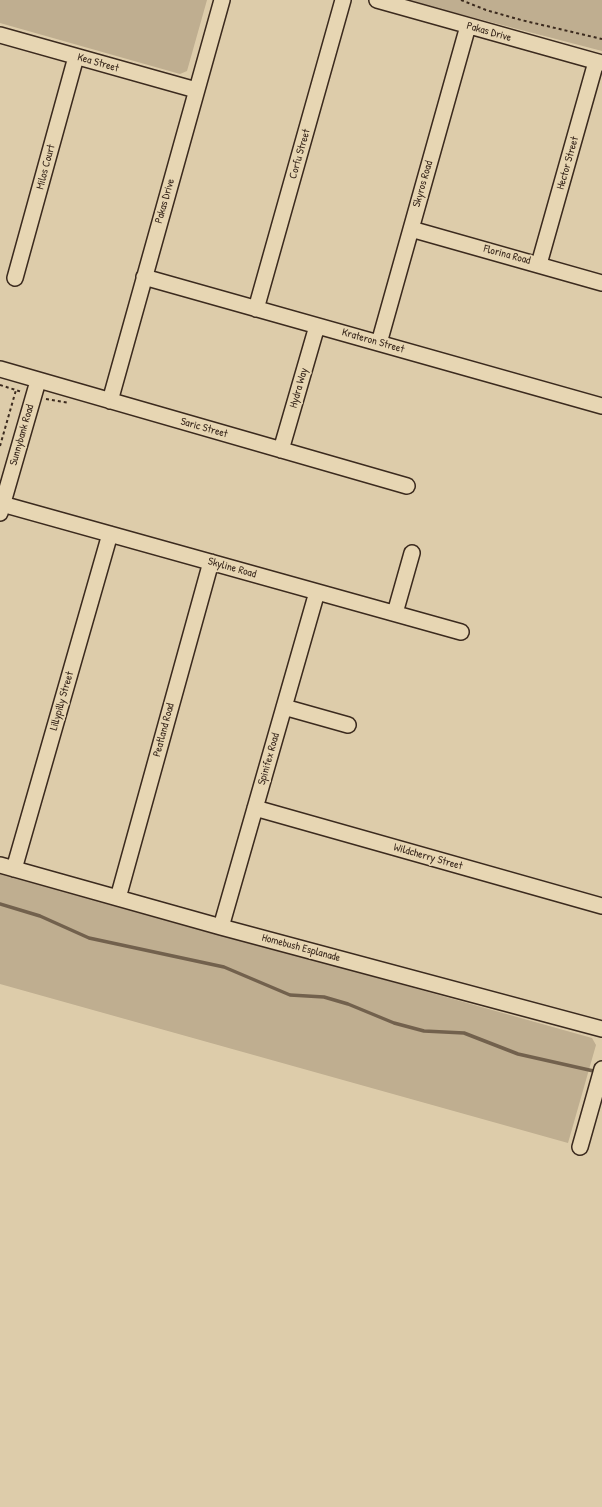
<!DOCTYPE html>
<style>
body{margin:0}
canvas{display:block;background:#dca}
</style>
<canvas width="602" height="1507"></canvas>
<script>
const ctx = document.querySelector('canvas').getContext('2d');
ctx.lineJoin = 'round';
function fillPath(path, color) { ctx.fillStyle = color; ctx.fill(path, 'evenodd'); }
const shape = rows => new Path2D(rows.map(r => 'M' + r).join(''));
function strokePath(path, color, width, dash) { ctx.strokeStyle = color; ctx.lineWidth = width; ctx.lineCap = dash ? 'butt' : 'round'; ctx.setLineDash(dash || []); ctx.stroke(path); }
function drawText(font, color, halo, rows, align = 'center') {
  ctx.font = font + ' "Patrick Hand",sans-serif'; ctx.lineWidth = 3.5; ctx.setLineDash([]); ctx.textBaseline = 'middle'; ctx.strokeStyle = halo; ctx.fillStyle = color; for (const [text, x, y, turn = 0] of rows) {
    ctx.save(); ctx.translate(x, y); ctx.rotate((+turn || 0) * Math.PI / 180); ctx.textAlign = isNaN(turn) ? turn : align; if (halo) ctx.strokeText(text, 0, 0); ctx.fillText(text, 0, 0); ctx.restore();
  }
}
const green = shape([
 [0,0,207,0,187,71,180,74,0,23],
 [406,0,602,0,602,51],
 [0,872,592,1038,596,1045,568,1143,0,984]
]);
const stream = shape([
 [0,904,40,916,89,938,224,967,290,995,324,997,348,1004,394,1023,424,1031,464,1033,518,1054,598,1072]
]);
const path = shape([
 [461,0,486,10,521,20,602,39],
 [0,385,22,392],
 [46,399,69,403],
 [0,446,16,390]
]);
const minor = shape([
 [377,0,602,63],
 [0,35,196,90],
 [411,229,602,283],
 [539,264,596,62],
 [144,277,602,406],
 [15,278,76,57],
 [256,309,343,0],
 [379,343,468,26],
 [0,369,407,486],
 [110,401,222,0],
 [281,450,317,326],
 [2,504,461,632],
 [0,513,38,381],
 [395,613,412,553],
 [284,707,348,725],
 [255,808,602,906],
 [0,865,221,927,602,1029],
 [14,869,110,534],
 [118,898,211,562],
 [221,927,317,592],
 [580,1147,602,1069]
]);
const streetNames = [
 ["Pakas Drive",489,32,16],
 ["Kea Street",98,63,16],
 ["Corfu Street",300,154,-74],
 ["Hector Street",568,163,-74],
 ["Milos Court",46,167,-75],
 ["Skyros Road",423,184,-74],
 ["Pakas Drive",165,201,-74],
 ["Florina Road",507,255,15],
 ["Krateron Street",373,341,16],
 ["Hydra Way",299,388,-74],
 ["Saric Street",204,428,16],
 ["Sunnybank Road",22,435,-74],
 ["Skyline Road",232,568,16],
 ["Lillypilly Street",62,701,-74],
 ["Peatland Road",164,730,-75],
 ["Spinifex Road",269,759,-74],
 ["Wildcherry Street",428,857,16],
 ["Homebush Esplanade",301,948,15]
];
fillPath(green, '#bfae90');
strokePath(stream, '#72614d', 3.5);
strokePath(minor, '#3b2a1e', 18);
strokePath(path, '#3b2a1e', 2, [3, 3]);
strokePath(minor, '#e7d6b3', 15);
drawText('11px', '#3b2a1e', '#e7d6b3', streetNames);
</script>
